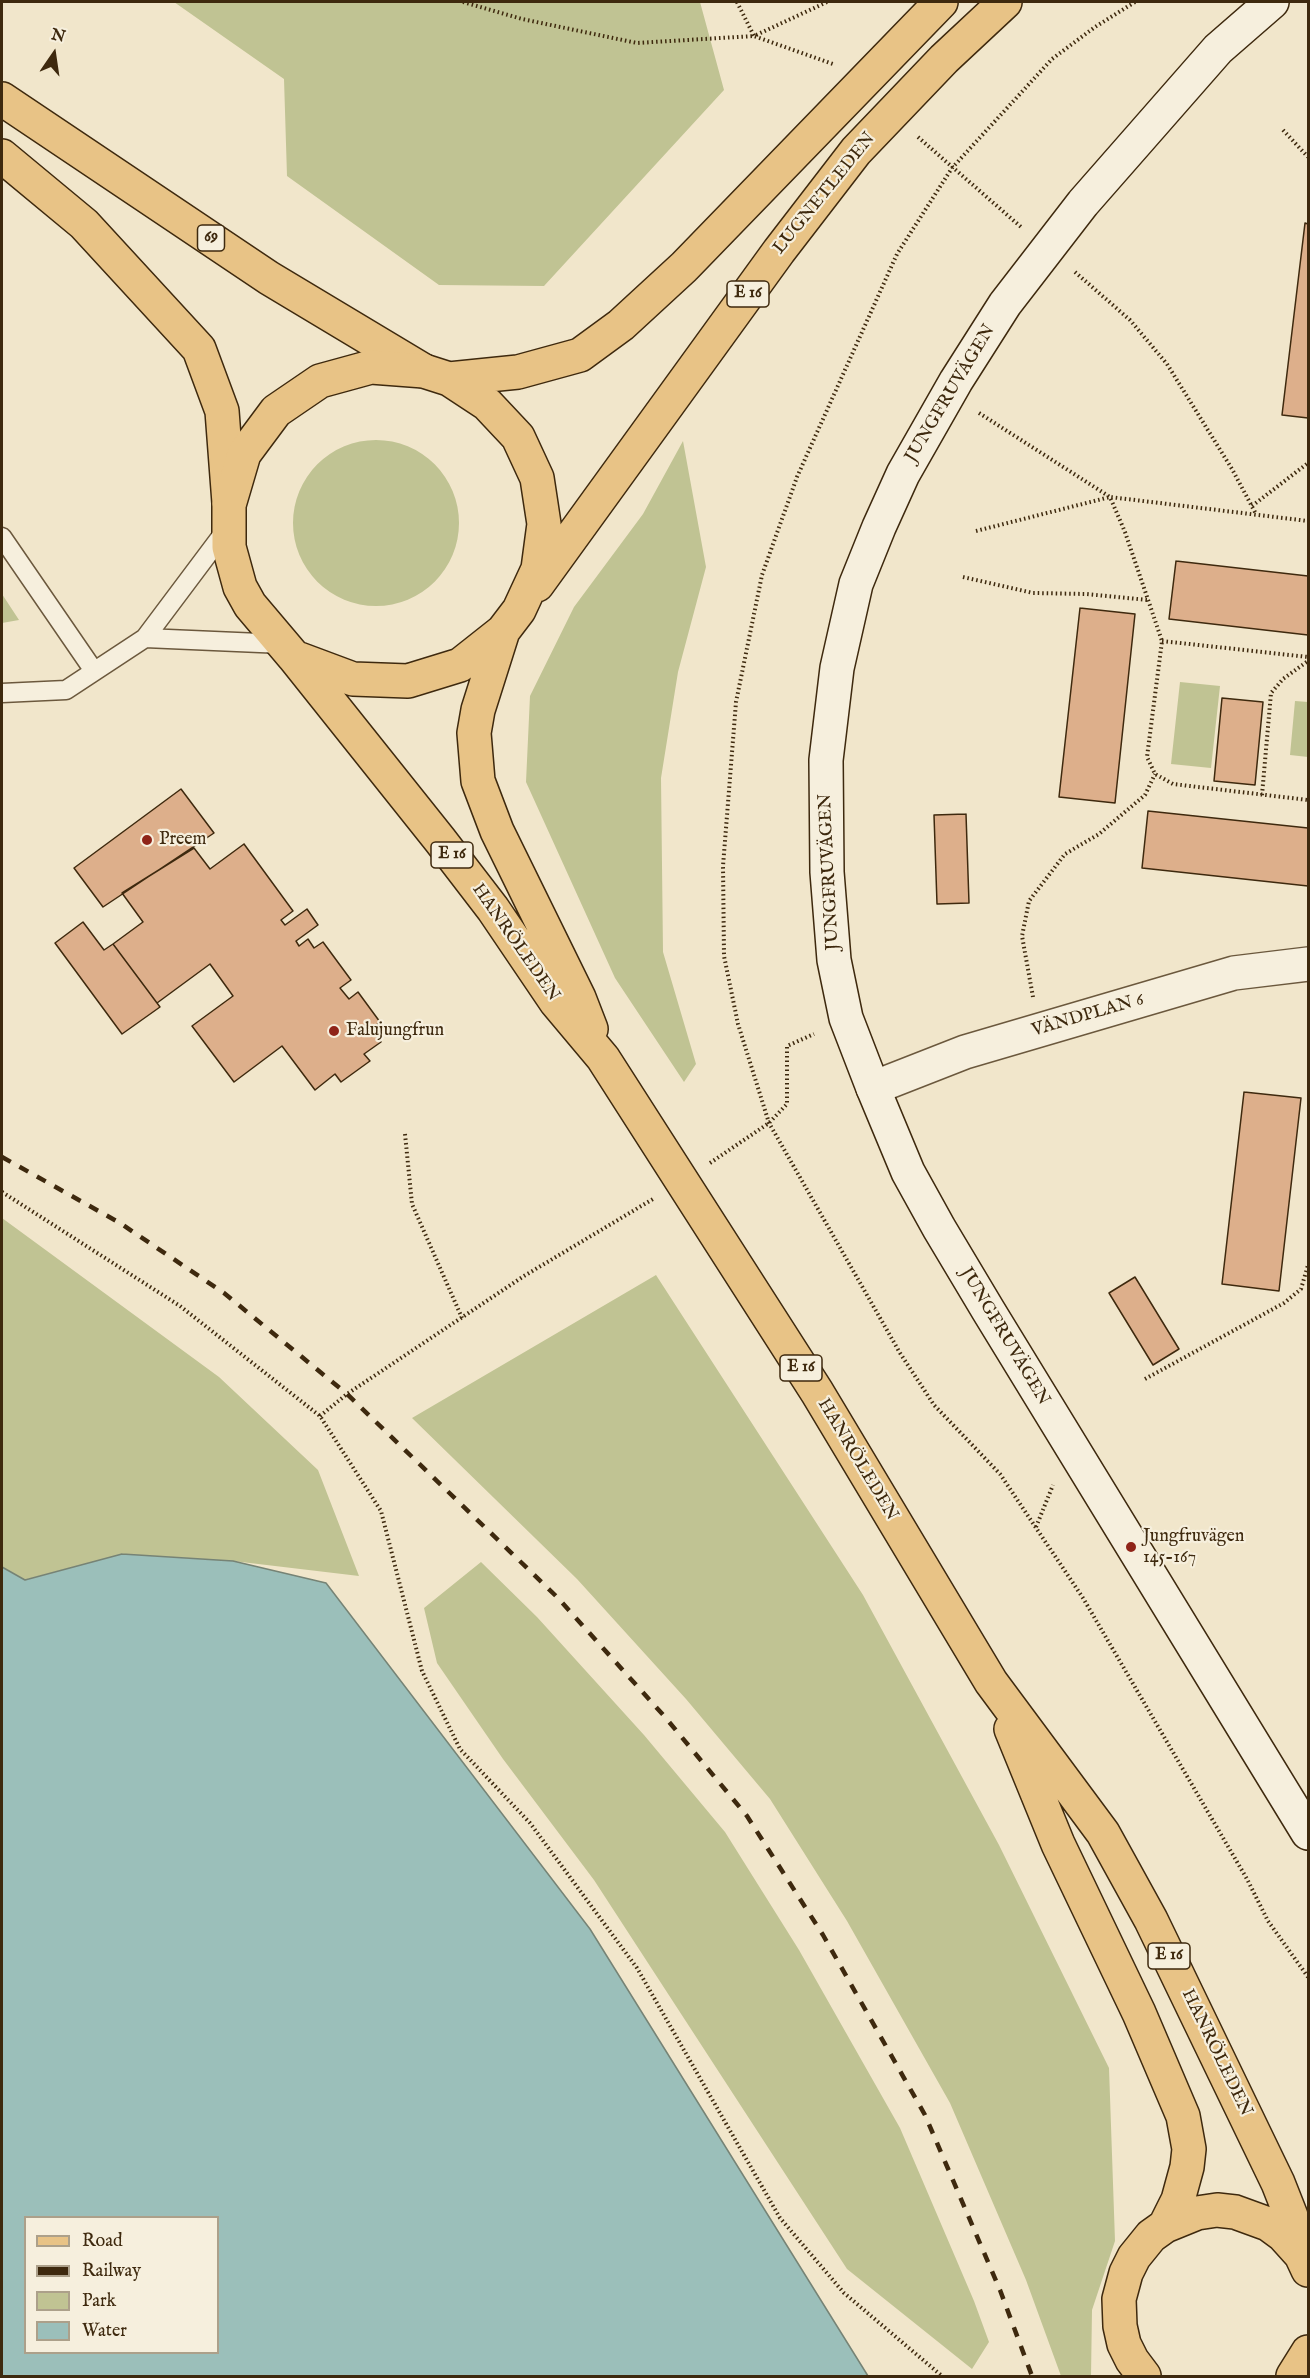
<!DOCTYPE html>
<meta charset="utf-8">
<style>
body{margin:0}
#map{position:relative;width:1310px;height:2378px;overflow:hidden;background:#f1e6cb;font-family:"IM FELL English",serif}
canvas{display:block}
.frame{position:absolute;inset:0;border:3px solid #3e290e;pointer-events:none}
.legend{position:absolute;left:24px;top:2216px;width:195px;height:138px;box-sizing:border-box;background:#f6efdd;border:2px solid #aca08a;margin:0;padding:8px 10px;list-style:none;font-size:18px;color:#3e290e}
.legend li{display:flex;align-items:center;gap:12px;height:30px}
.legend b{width:30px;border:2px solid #aca08a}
.north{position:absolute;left:24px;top:24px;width:60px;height:60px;-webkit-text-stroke:4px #f6efdd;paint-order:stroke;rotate:13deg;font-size:16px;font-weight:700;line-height:24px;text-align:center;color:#3e290e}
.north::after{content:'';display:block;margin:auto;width:21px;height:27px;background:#3e290e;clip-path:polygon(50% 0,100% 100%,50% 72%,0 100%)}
</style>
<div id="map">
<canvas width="1310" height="2378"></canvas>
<div class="frame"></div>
<ul class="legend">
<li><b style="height:8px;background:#e8c386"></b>Road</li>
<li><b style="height:8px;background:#3e290e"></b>Railway</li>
<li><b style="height:16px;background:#c0c393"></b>Park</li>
<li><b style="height:16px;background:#9bbfba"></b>Water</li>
</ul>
<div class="north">N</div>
</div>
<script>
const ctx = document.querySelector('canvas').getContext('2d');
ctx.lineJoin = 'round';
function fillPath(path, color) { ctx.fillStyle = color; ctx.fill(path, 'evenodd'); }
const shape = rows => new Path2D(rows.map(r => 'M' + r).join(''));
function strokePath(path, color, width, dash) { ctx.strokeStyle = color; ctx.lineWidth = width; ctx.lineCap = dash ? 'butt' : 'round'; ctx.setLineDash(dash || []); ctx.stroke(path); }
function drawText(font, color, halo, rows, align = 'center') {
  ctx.font = font + ' "IM FELL English",serif'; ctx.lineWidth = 4.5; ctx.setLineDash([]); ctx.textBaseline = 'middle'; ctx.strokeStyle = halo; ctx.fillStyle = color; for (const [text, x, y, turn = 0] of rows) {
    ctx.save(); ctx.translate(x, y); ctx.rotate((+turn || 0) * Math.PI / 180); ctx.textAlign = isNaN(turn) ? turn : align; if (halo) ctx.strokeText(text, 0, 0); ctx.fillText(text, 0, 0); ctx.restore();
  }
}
const green = shape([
 [174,2,700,2,724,90,544,286,439,285,287,176,284,79],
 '293 523a83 83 0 1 1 166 0a83 83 0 1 1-166 0Z',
 [683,441,706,567,678,672,661,778,663,952,696,1064,684,1082,615,978,526,782,530,696,574,607,643,514],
 [2,594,19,620,2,623],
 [1180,682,1220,686,1211,768,1171,764],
 [1295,701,1308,702,1308,757,1290,755],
 [2,1218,219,1377,318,1470,359,1576,233,1561,122,1554,24,1580,2,1567],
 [656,1275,863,1595,999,1845,1109,2068,1115,2241,1092,2310,1091,2376,1061,2376,1026,2280,950,2103,847,1921,770,1799,686,1699,577,1579,412,1418],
 [481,1562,537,1617,644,1735,725,1832,799,1950,900,2128,974,2301,989,2342,972,2369,847,2269,594,1880,503,1759,437,1663,424,1608]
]);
const water = shape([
 [122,1554,233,1561,326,1583,590,1929,868,2376,2,2376,2,1567,25,1580,122,1554],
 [26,2218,218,2218,218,2352,26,2352,26,2218]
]);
const building = shape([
 [1305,223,1308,224,1308,418,1282,415,1305,223],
 [1176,561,1308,576,1308,635,1169,619,1176,561],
 [1080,608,1135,614,1115,803,1059,797,1080,608],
 [1222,698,1263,702,1255,785,1214,781,1222,698],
 [181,789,214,833,103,907,74,868,181,789],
 [1148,811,1308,828,1308,886,1142,868,1148,811],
 [966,814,969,903,937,904,934,815,966,814],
 [244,844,293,911,281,920,285,925,307,909,318,925,296,941,299,946,308,939,314,948,323,942,351,980,340,988,349,999,358,992,380,1022,371,1029,381,1042,364,1054,370,1061,341,1082,335,1074,315,1090,282,1046,234,1082,192,1026,233,996,210,964,157,1003,113,944,143,922,122,893,194,848,210,869,244,844],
 [83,922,104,950,113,944,160,1007,122,1034,55,943,83,922],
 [1244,1092,1301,1098,1279,1291,1222,1284,1244,1092],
 [1135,1277,1179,1349,1153,1365,1109,1293,1135,1277]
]);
const path = shape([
 [463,2,522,19,637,43,754,36,833,64],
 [737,2,754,36,827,2],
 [1135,2,1095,27,1052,59,952,168,897,254,797,477,762,575,736,702,723,866,724,956,738,1024,769,1123,900,1353,934,1405,1000,1474,1083,1598,1247,1879,1268,1921,1308,1977],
 [1283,130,1308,157],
 [918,137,1021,227],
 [1075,272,1130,320,1167,364,1232,469,1256,514],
 [979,413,1110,497,1125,532,1162,641,1147,757,1155,774,1173,784,1308,800],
 [1252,506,1308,463],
 [976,531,1110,497,1308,521],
 [963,577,1033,593,1086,594,1148,600],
 [1162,641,1308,657],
 [1262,795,1271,693,1283,679,1308,661],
 [1033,997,1022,936,1029,901,1065,854,1099,834,1145,795,1155,774],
 [405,1134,412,1204,462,1318],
 [710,1163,769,1123,787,1104,787,1046,814,1034],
 [2,1192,180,1306,320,1416,381,1511,422,1671,460,1749,530,1823,637,1968,780,2218,844,2293,942,2376],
 [1145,1379,1284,1303,1301,1289,1308,1265],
 [320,1416,347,1394,524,1276,653,1199],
 [1036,1527,1053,1485]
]);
const lane = shape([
 [2,537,94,671],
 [145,638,283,644],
 [2,693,66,690,145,638,226,530]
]);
const street = shape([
 [873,1088,965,1052,1234,973,1308,964]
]);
const secondary = shape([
 [1272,2,1218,49,1083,203,1005,304,956,381,903,474,879,527,856,584,837,668,826,760,827,872,834,960,846,1018,873,1088,908,1172,939,1228,988,1310,1308,1833]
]);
const primary = shape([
 [2,99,269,278,424,371],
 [2,156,84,224,199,349,222,411,229,503]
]);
const highway = shape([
 [449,379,518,372,580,355,621,325,684,267,941,2],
 [537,585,779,251,856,151,944,59,1005,2],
 [503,631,478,710,474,733,478,781,497,831,579,998,591,1029],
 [294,657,353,679,408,681,460,665,503,631,519,610,538,569,544,524,537,478,518,437,487,404,449,379,424,371,371,367,320,381,276,411,244,454,229,505,229,547,240,587,250,605,294,657,440,840,493,909,556,1002,603,1058,817,1392,991,1682,1103,1833,1151,1920,1278,2183,1291,2216,1301,2255,1308,2270],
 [1011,1729,1058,1844,1139,2013,1183,2116,1189,2149,1187,2167,1178,2200,1165,2226],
 [1144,2376,1132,2360,1124,2344,1120,2326,1119,2299,1126,2273,1134,2257,1151,2236,1165,2226,1197,2213,1217,2210,1235,2212,1268,2224,1283,2235,1301,2255],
 [1293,2376,1308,2352]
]);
const rail = shape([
 [2,1157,120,1223,224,1293,347,1394,557,1597,665,1717,747,1816,823,1935,925,2115,1000,2290,1032,2376]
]);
const markers = [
 [147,840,6,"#8f2418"],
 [334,1031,6,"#8f2418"],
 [1131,1547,6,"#8f2418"]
];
const shields = [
 [211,238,27],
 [748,294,42],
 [452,855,42],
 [801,1368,42],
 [1169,1956,42]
];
const shieldNames = [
 ["69",211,238],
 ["E 16",748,294],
 ["E 16",452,855],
 ["E 16",801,1368],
 ["E 16",1169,1956]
];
const streetNames = [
 ["LUGNETLEDEN",825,194,-51],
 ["JUNGFRUVÄGEN",951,394,-59],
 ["JUNGFRUVÄGEN",830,872,-93],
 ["HANRÖLEDEN",515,943,55],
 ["VÄNDPLAN 6",1088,1016,-16],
 ["JUNGFRUVÄGEN",1004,1337,59],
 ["HANRÖLEDEN",857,1460,59],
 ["HANRÖLEDEN",1216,2053,64]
];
const poiNames = [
 ["Preem",159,840],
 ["Falujungfrun",346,1031],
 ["Jungfruvägen",1143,1537],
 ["145-167",1143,1558]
];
fillPath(green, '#c0c393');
fillPath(water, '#9bbfba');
strokePath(water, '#768375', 1.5);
fillPath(building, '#ddaf8b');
strokePath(building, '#3e290e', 1.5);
strokePath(lane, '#6b583d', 21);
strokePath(street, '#6b583d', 36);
strokePath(secondary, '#3e290e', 36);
strokePath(primary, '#3e290e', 36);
strokePath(highway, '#3e290e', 36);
strokePath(path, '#3e290e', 4, [1.5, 3]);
strokePath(lane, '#f6efdd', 18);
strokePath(street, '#f6efdd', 33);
strokePath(secondary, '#f6efdd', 33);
strokePath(primary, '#e8c386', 33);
strokePath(highway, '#e8c386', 33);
strokePath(rail, '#3e290e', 4.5, [10, 10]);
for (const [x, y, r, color] of markers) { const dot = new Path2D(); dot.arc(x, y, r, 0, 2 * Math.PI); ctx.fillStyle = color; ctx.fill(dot); strokePath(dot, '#f6efdd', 2); }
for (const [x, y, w] of shields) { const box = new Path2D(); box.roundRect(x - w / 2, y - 13, w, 26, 4.5); ctx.fillStyle = '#f6efdd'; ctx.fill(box); strokePath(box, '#3e290e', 1.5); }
drawText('bold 16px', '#3e290e', null, shieldNames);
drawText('18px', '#3e290e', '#f6efdd', streetNames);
drawText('18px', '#3e290e', '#f6efdd', poiNames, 'left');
</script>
